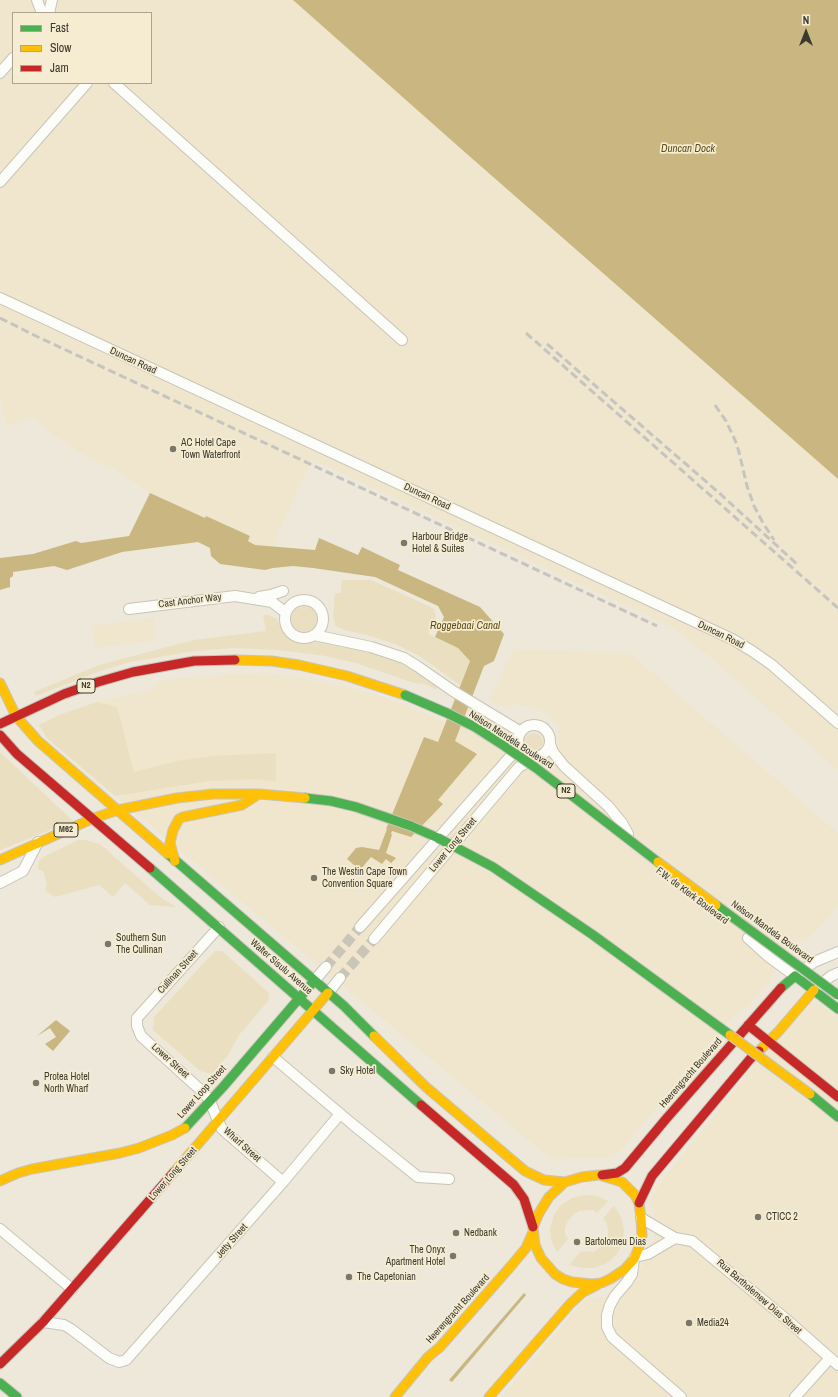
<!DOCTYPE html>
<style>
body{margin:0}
#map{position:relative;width:838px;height:1397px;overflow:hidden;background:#ede8da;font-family:"Archivo Narrow",sans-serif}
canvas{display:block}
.legend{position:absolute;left:12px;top:12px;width:140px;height:72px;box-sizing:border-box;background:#f5ecd2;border:1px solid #aba490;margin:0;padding:5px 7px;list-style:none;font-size:12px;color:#3c392e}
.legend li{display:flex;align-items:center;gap:8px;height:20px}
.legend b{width:20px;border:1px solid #aba490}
.north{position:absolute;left:786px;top:12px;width:40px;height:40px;-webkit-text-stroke:3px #f5ecd2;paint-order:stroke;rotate:0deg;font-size:11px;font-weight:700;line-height:16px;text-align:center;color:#3c392e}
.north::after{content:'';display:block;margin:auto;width:14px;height:18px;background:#3c392e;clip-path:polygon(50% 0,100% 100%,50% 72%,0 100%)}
</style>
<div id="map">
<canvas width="838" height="1397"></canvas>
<ul class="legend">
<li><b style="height:5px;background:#4caf50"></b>Fast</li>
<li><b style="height:5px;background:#ffc107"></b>Slow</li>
<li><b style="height:5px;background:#c62828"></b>Jam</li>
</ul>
<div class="north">N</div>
</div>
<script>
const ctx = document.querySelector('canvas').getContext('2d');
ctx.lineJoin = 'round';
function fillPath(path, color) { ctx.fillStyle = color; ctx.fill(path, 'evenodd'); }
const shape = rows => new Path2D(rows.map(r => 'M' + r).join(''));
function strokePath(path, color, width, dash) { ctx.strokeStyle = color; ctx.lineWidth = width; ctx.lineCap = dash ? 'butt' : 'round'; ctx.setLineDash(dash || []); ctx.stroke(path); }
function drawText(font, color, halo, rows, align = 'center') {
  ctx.font = font + ' "Archivo Narrow",sans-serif'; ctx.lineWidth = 3.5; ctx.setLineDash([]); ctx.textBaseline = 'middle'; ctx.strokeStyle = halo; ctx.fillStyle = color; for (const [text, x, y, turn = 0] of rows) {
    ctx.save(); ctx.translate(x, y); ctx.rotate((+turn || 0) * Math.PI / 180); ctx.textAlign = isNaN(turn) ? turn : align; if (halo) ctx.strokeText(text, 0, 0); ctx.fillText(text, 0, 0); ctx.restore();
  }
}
const built = shape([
 [0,0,293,0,838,479,838,770,705,653,672,627,312,459,277,535,276,546,255,545,248,541,250,536,206,516,205,518,150,493,115,469,87,457,55,436,33,417,6,425,0,401],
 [13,13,151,13,151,83,13,83],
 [154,618,157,640,95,648,92,626],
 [514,649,630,653,838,833,838,906,814,933,804,941,792,943,771,976,770,980,751,1003,726,1023,621,1150,615,1155,607,1158,551,1159,115,796,47,738,39,725,59,715,97,702,151,690,162,680,229,674,270,673,348,687,380,696,412,707,459,730,469,706,495,721,557,749,559,725,544,712,518,704,505,708,489,700],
 [812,1003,819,1004,838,1018,838,1397,502,1397,575,1311,589,1296,592,1298,611,1296,626,1284,641,1268,653,1249,655,1230,654,1213,650,1202,656,1189,753,1066]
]);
const green = shape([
 [342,580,371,580,433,608,436,616,428,634,458,648,470,660,460,685,418,655,395,644,367,635,344,630,336,626,333,617,335,593,341,593],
 '291 619a13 13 0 1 1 26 0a13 13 0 1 1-26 0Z',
 [263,615,269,615,277,619,285,635,292,640,300,643,323,642,356,648,376,654,416,669,436,684,437,690,425,684,414,683,356,663,320,655,278,650,234,648,195,651,130,662,100,671,36,696,34,692,99,665,194,640,266,631],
 [97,702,117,707,134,772,177,761,213,756,276,753,276,781,253,779,210,781,115,796,47,738,39,725,59,715],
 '525 742a9 9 0 1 1 18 0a9 9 0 1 1-18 0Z',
 [0,752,73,821,0,850],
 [78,840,85,840,100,844,160,897,176,907,150,905,125,883,113,897,99,885,55,897,45,890,47,883,43,871,38,869,39,861,45,856],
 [215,951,222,951,269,993,268,1001,239,1035,228,1055,212,1074,200,1071,153,1030,154,1017],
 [585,1195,597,1196,608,1201,597,1213,593,1210,586,1210,579,1211,573,1215,568,1221,565,1227,565,1234,568,1239,557,1252,551,1240,550,1228,554,1215,561,1205,572,1198],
 [614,1206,621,1217,624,1229,623,1242,617,1254,607,1263,595,1268,582,1268,569,1265,581,1251,594,1252,605,1243,608,1238,608,1230,607,1224,603,1218]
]);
const water = shape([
 [293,0,838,0,838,479,459,147],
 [150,493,205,518,206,516,250,536,248,541,255,545,315,550,319,538,358,555,362,547,400,565,398,570,480,607,504,634,494,661,484,666,455,741,477,754,438,800,443,804,411,837,392,831,391,834,392,835,386,853,396,858,391,863,386,859,382,864,371,857,360,870,347,859,356,848,362,847,379,850,387,829,386,829,424,737,438,742,470,661,458,648,435,637,444,617,438,606,375,577,313,568,293,566,273,568,265,570,220,564,211,556,210,548,198,542,122,552,67,570,54,566,13,572,13,576,10,578,10,587,0,590,0,558,33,554,76,541,81,543,129,536],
 [56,1020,70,1031,53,1051,45,1044,56,1037,50,1028,37,1036],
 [524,1293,526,1295,452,1382,449,1380]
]);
const streetTunnel = shape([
 [326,967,360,927],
 [340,978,374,939]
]);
const street = shape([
 [37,0,42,13],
 [49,13,52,0],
 [0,73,13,58],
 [114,83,402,340],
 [0,182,87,83],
 [0,298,732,639,752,651,772,665,838,723],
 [259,597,271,595,283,591],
 '285 619a19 19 0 1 1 38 0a19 19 0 1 1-38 0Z',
 [129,609,235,596,272,602,286,613],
 [314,635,371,647,404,658,417,666,453,691,521,732],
 '518 741a16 16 0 1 1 32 0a16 16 0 1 1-32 0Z',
 [550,744,553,752,564,766,608,806,622,823,628,834],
 [0,883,23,871,38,842],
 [219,927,137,1018,137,1026,141,1036,205,1094,210,1101,218,1121,222,1129,283,1182],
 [360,927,516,750],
 [748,938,769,957,795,976,814,962,838,952],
 [374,939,519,767,537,757],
 [314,981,326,967],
 [820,985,831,976,838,973],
 [328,993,340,978],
 [273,1057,351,1123,418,1177,449,1179],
 [641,1218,675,1238,692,1241,786,1319,838,1365],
 [0,1229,72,1289],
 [635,1257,648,1254,675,1238],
 [634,1259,632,1274,627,1282,615,1296,610,1305,607,1315,607,1327,612,1337,681,1397],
 [43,1322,64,1325,71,1329,109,1358,119,1362,126,1360,283,1182,340,1114],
 [795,1397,830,1358]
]);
const fast = shape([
 [305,798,331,801,356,807,411,826,438,838],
 [168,854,344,1006,374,1036],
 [150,868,421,1105],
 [716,905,735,919],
 [781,988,795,976,838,1009],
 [810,1094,838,1117],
 [185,1128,223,1087,314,981],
 [0,1383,17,1397]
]);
const slow = shape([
 [235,660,272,661,299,665,347,676],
 [347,676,405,695],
 [0,683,16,716,38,741,168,854],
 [0,860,94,818,118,810,177,798,213,794,259,794],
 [175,861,170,843,173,830,179,819,183,817,242,805,259,794,305,798],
 [374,1036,426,1087,525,1171,544,1180,565,1182],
 [759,1051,778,1032,814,990],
 [174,1172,328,993],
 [599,1175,622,1182,635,1195,639,1203,641,1218,642,1235,639,1247,634,1259,624,1270,610,1279,601,1283,592,1284,572,1282,563,1279,555,1274,541,1258,535,1245,533,1227,539,1213,549,1197,565,1182,582,1177,599,1175],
 [0,1181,18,1173,32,1169,120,1153,139,1148,172,1135,185,1128],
 [395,1397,428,1357,440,1347,511,1266,526,1248,533,1232],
 [489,1397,570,1304,583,1292,597,1285]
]);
const jam = shape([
 [0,724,64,694,98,682,133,672,194,661,235,660],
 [0,735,17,754,150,868],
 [748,1025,838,1097],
 [421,1105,514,1185,524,1199,533,1227],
 [602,1175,617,1173,625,1168,666,1119,781,988],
 [639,1203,652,1176,751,1058,759,1051],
 [0,1364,43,1322,174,1172]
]);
const rail = shape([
 [0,318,38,337,657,626],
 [526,333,838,608],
 [547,344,717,491,798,565],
 [715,405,726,421,735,440,739,452,747,486,754,506,763,523,774,540]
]);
const fastBridge = shape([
 [405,695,447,713,475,727,503,745,536,768,658,862],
 [438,838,493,867,593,935,730,1035],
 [735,919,838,995]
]);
const slowBridge = shape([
 [658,862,716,905],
 [730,1035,810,1094]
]);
const markers = [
 [173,449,4,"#7a766a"],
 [404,543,4,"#7a766a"],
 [314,878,4,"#7a766a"],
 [108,944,4,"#7a766a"],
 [332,1071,4,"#7a766a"],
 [36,1083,4,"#7a766a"],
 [758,1217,4,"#7a766a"],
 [456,1233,4,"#7a766a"],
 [577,1242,4,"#7a766a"],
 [453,1256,4,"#7a766a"],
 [349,1277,4,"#7a766a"],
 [689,1323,4,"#7a766a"]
];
const shields = [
 [86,686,18],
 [566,791,18],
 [66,830,24]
];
const shieldNames = [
 ["N2",86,686],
 ["N2",566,791],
 ["M62",66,830]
];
const streetNames = [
 ["Duncan Road",133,361,25],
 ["Duncan Road",427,497,25],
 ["Cast Anchor Way",190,601,-7],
 ["Duncan Road",721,635,26],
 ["Nelson Mandela Boulevard",511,740,33],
 ["Lower Long Street",453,845,-50],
 ["F.W. de Klerk Boulevard",692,896,37],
 ["Nelson Mandela Boulevard",772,932,36],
 ["Walter Sisulu Avenue",281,967,41],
 ["Cullinan Street",178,972,-48],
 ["Lower Street",170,1061,42],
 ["Heerengracht Boulevard",691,1073,-49],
 ["Lower Loop Street",202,1092,-48],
 ["Wharf Street",242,1145,42],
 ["Lower Long Street",173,1174,-49],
 ["Jetty Street",232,1241,-49],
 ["Rua Bartholemew Dias Street",759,1297,41],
 ["Heerengracht Boulevard",458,1309,-48]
];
const poiNames = [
 ["AC Hotel Cape",181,443],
 ["Town Waterfront",181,455],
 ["Harbour Bridge",412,537],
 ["Hotel & Suites",412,549],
 ["The Westin Cape Town",322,872],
 ["Convention Square",322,884],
 ["Southern Sun",116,938],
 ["The Cullinan",116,950],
 ["Sky Hotel",340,1071],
 ["Protea Hotel",44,1077],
 ["North Wharf",44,1089],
 ["CTICC 2",766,1217],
 ["Nedbank",464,1233],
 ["Bartolomeu Dias",585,1242],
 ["The Onyx",445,1250,"right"],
 ["Apartment Hotel",445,1262,"right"],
 ["The Capetonian",357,1277],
 ["Media24",697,1323]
];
const waterNames = [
 ["Duncan Dock",688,149],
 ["Roggebaai Canal",465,626]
];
fillPath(built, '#efe6cd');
fillPath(green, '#eadfc0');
fillPath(water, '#c9b681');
strokePath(streetTunnel, '#cac5b8', 10, [10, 5]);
strokePath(street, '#c8c4b9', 12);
strokePath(fast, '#c8c4b9', 11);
strokePath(slow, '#c8c4b9', 11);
strokePath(jam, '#c8c4b9', 11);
strokePath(street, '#fcfcf9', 10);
strokePath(fast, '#4caf50', 9);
strokePath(slow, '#ffc107', 9);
strokePath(jam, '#c62828', 9);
strokePath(rail, '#c5c4c0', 3, [8, 4]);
strokePath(fastBridge, '#c6c4bc', 11, []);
strokePath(slowBridge, '#c6c4bc', 11, []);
strokePath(fastBridge, '#4caf50', 9);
strokePath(slowBridge, '#ffc107', 9);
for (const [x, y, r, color] of markers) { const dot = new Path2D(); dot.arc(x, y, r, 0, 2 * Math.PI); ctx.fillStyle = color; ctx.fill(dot); strokePath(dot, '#f5ecd2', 1.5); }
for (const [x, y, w] of shields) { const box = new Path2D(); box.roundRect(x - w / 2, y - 7, w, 14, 3); ctx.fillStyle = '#f5ecd2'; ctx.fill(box); strokePath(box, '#3c392e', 1); }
drawText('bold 9px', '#3c392e', null, shieldNames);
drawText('10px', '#3c392e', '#f5ecd2', streetNames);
drawText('10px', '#3c392e', '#f5ecd2', poiNames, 'left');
drawText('italic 11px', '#5e4c16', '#f5ecd2', waterNames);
</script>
